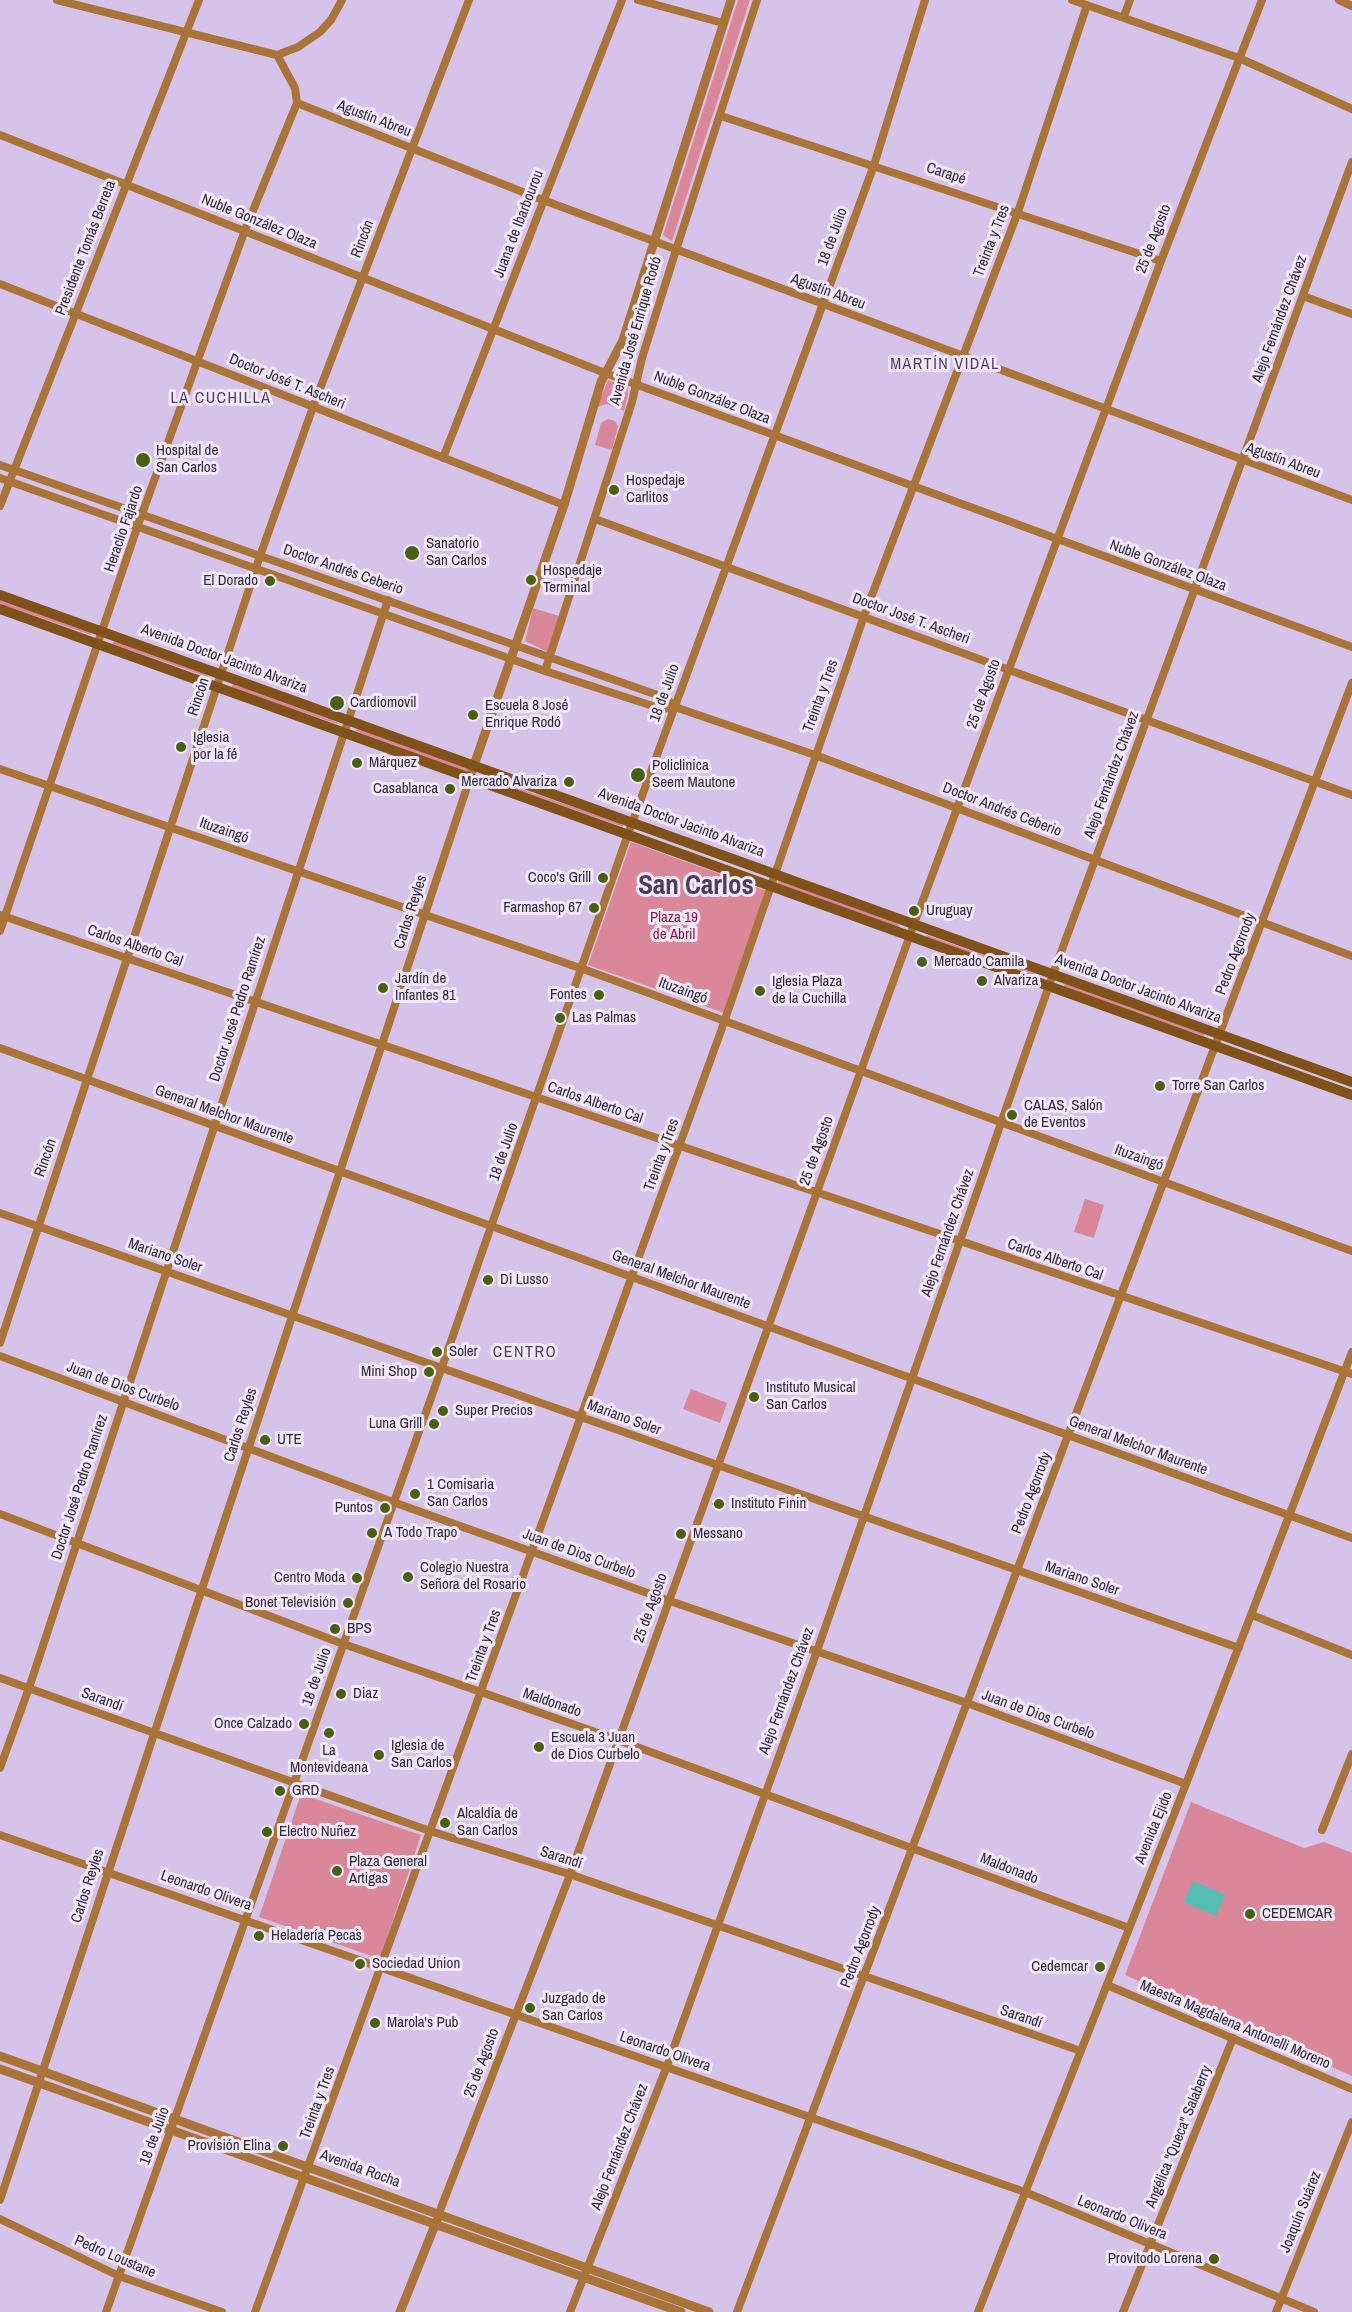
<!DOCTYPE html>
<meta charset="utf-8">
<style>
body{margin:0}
canvas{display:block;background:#d6c3ea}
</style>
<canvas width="1352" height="2312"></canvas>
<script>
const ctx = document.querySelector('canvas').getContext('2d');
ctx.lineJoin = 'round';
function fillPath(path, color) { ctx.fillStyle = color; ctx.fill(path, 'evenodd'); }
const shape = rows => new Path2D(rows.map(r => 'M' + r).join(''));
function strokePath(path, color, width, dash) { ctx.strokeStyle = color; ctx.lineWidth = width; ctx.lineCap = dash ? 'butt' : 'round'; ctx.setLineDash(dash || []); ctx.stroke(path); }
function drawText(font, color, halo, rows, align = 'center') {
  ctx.font = font + ' "Archivo Narrow",sans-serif'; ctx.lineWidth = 6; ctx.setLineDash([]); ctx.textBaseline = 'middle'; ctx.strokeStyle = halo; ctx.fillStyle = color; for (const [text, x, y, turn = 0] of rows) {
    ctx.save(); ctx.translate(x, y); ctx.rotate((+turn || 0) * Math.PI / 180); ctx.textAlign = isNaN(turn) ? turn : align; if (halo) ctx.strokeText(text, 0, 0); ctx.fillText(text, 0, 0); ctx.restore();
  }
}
const green = shape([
 [738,0,750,0,672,241,663,235],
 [608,380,627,386,628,394,624,411,607,404,597,407],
 [608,419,615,421,618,426,612,450,595,445,601,423],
 [0,600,90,632,91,635,0,604],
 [533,608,559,616,548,652,525,641],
 [114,641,207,674,208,677,112,644],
 [233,684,337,722,337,724,231,688],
 [357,729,470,767,468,773,355,731],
 [480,775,623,824,623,827,481,777],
 [631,842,767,891,724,1013,588,965],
 [779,879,898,924,899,927,778,885],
 [927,935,1036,974,1037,976,925,937],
 [1065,984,1204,1034,1204,1036,1063,987],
 [1085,1199,1104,1205,1094,1238,1074,1232],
 [691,1389,727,1403,720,1423,683,1409],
 [301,1794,421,1835,380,1959,259,1917],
 [1191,1802,1304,1848,1324,1842,1352,1853,1352,2076,1125,1975]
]);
const water = shape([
 [1193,1881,1225,1895,1216,1916,1184,1902]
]);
const minor = shape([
 [57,0,277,55],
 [638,0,723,23],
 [1072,0,1239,58,1352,109],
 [1339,0,1352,6],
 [1124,16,1130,0],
 [277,55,298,47,320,32,331,20,342,0],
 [297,103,543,200,1352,500],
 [721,116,1161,261],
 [0,135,605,373,1352,647],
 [0,284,564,505],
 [1303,296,1352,314],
 [443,458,622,0],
 [0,465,666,698,675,707,815,755,1352,956],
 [0,478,545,671,662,709,675,707],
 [0,506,199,0],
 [595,519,1352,795],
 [545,671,632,402,642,358,676,250,757,0],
 [0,769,583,969,1352,1251],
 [0,915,1352,1374],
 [0,931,138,525,245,230,297,103,295,88,277,55],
 [0,1048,1352,1538],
 [0,1213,1239,1648],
 [0,1343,260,556,313,407,469,0],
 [0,1356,393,1502,670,1601,967,1703,1186,1784],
 [0,1514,338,1642,618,1740,1129,1928],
 [1252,1615,1352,1655],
 [0,1678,430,1831,572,1875,1081,2051],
 [0,1768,29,1688,388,600],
 [1322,1830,1352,1754],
 [0,1835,1025,2192,1314,2312],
 [1107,1985,1352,2089],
 [0,2200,470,778],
 [439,2213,568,1880,914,924,1161,261,1262,0],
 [0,2219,119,2276,222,2312],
 [106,2312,442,1367,628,834,874,165,925,0],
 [255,2312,721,1031,864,616,1018,212,1087,5],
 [570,2312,667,2066,817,1651,1053,974,1352,162],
 [737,2312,1352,683],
 [978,2312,1186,1784,1352,1352],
 [1123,2312,1233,2038],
 [1276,2312,1352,2122]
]);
const tertiary = shape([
 [472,771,564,505,601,382,623,340,731,0],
 [0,2056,709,2312],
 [0,2069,681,2312],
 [400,2312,437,2220]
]);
const secondary = shape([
 [0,595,1352,1082],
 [0,609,1352,1095]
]);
const markers = [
 [143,460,8,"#476111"],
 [614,490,6,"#476111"],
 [412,553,8,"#476111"],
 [531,580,6,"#476111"],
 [270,581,6,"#476111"],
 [337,703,8,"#476111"],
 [473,715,6,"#476111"],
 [181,747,6,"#476111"],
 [357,763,6,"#476111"],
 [638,775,8,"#476111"],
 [569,782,6,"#476111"],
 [450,789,6,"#476111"],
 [603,878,6,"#476111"],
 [594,908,6,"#476111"],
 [914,911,6,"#476111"],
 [922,962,6,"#476111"],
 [982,981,6,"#476111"],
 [383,988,6,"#476111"],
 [760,991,6,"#476111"],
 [599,995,6,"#476111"],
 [560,1018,6,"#476111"],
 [1160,1086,6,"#476111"],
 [1012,1115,6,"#476111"],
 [488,1280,6,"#476111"],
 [437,1352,6,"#476111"],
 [429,1372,6,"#476111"],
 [754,1397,6,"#476111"],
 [443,1411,6,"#476111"],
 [434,1424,6,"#476111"],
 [265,1440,6,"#476111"],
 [415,1494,6,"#476111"],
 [719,1504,6,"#476111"],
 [385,1508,6,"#476111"],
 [372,1533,6,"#476111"],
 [681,1534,6,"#476111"],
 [408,1577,6,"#476111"],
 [357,1578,6,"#476111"],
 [348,1603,6,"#476111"],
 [335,1629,6,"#476111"],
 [341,1694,6,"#476111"],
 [304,1724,6,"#476111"],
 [329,1733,6,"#476111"],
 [539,1747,6,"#476111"],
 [379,1755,6,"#476111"],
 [280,1791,6,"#476111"],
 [445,1823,6,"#476111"],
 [267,1832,6,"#476111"],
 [337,1871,6,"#476111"],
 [1250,1914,6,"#476111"],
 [259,1936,6,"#476111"],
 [360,1964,6,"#476111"],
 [1100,1967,6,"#476111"],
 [530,2008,6,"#476111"],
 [375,2023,6,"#476111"],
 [283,2146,6,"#476111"],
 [1214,2259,6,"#476111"]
];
const streetNames = [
 ["Agustín Abreu",374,119,21],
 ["Carapé",946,174,18],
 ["Nuble González Olaza",259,222,22],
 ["Juana de Ibarbourou",519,224,-69],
 ["18 de Julio",833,237,-70],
 ["Rincón",363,239,-69],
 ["25 de Agosto",1154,239,-69],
 ["Treinta y Tres",992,241,-69],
 ["Presidente Tomás Berreta",86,248,-69],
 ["Agustín Abreu",828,292,20],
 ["Alejo Fernández Chávez",1280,319,-70],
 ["Avenida José Enrique Rodó",636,331,-74],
 ["Doctor José T. Ascheri",287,382,22],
 ["Nuble González Olaza",712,398,21],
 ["Agustín Abreu",1283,461,20],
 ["Heraclio Fajardo",124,529,-71],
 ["Nuble González Olaza",1168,566,20],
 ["Doctor Andrés Ceberio",343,570,19],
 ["Doctor José T. Ascheri",911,619,20],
 ["Avenida Doctor Jacinto Alvariza",224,659,20],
 ["18 de Julio",665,693,-70],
 ["25 de Agosto",984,694,-70],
 ["Treinta y Tres",821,696,-70],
 ["Rincón",199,697,-72],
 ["Alejo Fernández Chávez",1112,775,-70],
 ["Doctor Andrés Ceberio",1002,810,21],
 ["Avenida Doctor Jacinto Alvariza",681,823,20],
 ["Ituzaingó",224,831,19],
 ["Carlos Reyles",411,912,-72],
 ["Carlos Alberto Cal",135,946,19],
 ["Pedro Agorrody",1236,954,-69],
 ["Avenida Doctor Jacinto Alvariza",1138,989,20],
 ["Ituzaingó",683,991,20],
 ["Doctor José Pedro Ramírez",238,1009,-72],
 ["Carlos Alberto Cal",595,1103,19],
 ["General Melchor Maurente",224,1115,20],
 ["25 de Agosto",817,1151,-70],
 ["18 de Julio",504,1152,-71],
 ["Treinta y Tres",662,1155,-70],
 ["Rincón",46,1158,-71],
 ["Ituzaingó",1139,1158,20],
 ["Alejo Fernández Chávez",948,1233,-71],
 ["Mariano Soler",165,1256,19],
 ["Carlos Alberto Cal",1055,1260,19],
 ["General Melchor Maurente",681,1280,20],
 ["Juan de Dios Curbelo",123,1387,20],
 ["Mariano Soler",624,1418,20],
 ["Carlos Reyles",241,1425,-72],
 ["General Melchor Maurente",1138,1446,20],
 ["Doctor José Pedro Ramírez",80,1487,-72],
 ["Pedro Agorrody",1032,1493,-69],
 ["Juan de Dios Curbelo",579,1554,20],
 ["Mariano Soler",1082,1579,19],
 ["25 de Agosto",651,1608,-70],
 ["Treinta y Tres",484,1646,-70],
 ["18 de Julio",317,1677,-71],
 ["Alejo Fernández Chávez",787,1691,-70],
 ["Sarandí",102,1700,20],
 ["Maldonado",552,1703,19],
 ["Juan de Dios Curbelo",1038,1715,20],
 ["Avenida Ejido",1154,1828,-68],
 ["Sarandí",561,1858,18],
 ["Maldonado",1009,1869,21],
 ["Carlos Reyles",88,1886,-72],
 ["Leonardo Olivera",206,1891,19],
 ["Pedro Agorrody",861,1947,-69],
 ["Sarandí",1021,2017,19],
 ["Maestra Magdalena Antonelli Moreno",1235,2025,23],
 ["Leonardo Olivera",665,2052,19],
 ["25 de Agosto",482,2063,-69],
 ["Treinta y Tres",318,2103,-70],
 ["18 de Julio",155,2136,-70],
 ["Angélica \"Queca\" Salaberry",1179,2137,-68],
 ["Alejo Fernández Chávez",620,2147,-69],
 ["Avenida Rocha",360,2169,20],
 ["Joaquín Suárez",1301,2212,-68],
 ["Leonardo Olivera",1122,2218,22],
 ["Pedro Loustane",115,2257,23]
];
const poiNames = [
 ["Hospital de",156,451],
 ["San Carlos",156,468],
 ["Hospedaje",626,481],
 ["Carlitos",626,498],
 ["Sanatorio",426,544],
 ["San Carlos",426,561],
 ["Hospedaje",543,571],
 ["Terminal",543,588],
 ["El Dorado",258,581,"right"],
 ["Cardiomovil",350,703],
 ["Escuela 8 José",485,706],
 ["Enrique Rodó",485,723],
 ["Iglesia",193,738],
 ["por la fé",193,755],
 ["Márquez",369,763],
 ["Policlinica",652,766],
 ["Seem Mautone",652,783],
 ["Mercado Alvariza",557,782,"right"],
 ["Casablanca",438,789,"right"],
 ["Coco's Grill",591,878,"right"],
 ["Farmashop 67",582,908,"right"],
 ["Uruguay",926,911],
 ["Mercado Camila",934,962],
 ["Jardín de",395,979],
 ["Infantes 81",395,996],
 ["Alvariza",994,981],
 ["Iglesia Plaza",772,982],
 ["de la Cuchilla",772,999],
 ["Fontes",587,995,"right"],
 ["Las Palmas",572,1018],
 ["Torre San Carlos",1172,1086],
 ["CALAS, Salón",1024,1106],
 ["de Eventos",1024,1123],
 ["Di Lusso",500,1280],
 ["Soler",449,1352],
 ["Mini Shop",417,1372,"right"],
 ["Instituto Musical",766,1388],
 ["San Carlos",766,1405],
 ["Super Precios",455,1411],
 ["Luna Grill",422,1424,"right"],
 ["UTE",277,1440],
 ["1 Comisaria",427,1485],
 ["San Carlos",427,1502],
 ["Instituto Finin",731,1504],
 ["Puntos",373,1508,"right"],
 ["A Todo Trapo",384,1533],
 ["Messano",693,1534],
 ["Colegio Nuestra",420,1568],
 ["Señora del Rosario",420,1585],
 ["Centro Moda",345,1578,"right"],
 ["Bonet Televisión",336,1603,"right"],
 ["BPS",347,1629],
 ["Diaz",353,1694],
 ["Once Calzado",292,1724,"right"],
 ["Escuela 3 Juan",551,1738],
 ["de Dios Curbelo",551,1755],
 ["Iglesia de",391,1746],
 ["San Carlos",391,1763],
 ["La",329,1751,"center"],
 ["Montevideana",329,1768,"center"],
 ["GRD",292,1791],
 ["Alcaldía de",457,1814],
 ["San Carlos",457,1831],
 ["Electro Nuñez",279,1832],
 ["Plaza General",349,1862],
 ["Artigas",349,1879],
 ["CEDEMCAR",1262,1914],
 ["Heladería Peca´s",271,1936],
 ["Sociedad Union",372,1964],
 ["Cedemcar",1088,1967,"right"],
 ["Juzgado de",542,1999],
 ["San Carlos",542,2016],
 ["Marola's Pub",387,2023],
 ["Provisión Elina",271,2146,"right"],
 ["Provitodo Lorena",1202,2259,"right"]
];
const parkNames = [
 ["Plaza 19",674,918],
 ["de Abril",674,935]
];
const neighbourhoodNames = [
 ["MARTÍN VIDAL",945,365],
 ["LA CUCHILLA",221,399],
 ["CENTRO",525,1353]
];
const townNames = [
 ["San Carlos",696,887]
];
fillPath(green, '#da8899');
fillPath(water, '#53beb4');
strokePath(minor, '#aa7438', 8);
strokePath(tertiary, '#aa7438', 9);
strokePath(secondary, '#80521a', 10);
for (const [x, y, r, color] of markers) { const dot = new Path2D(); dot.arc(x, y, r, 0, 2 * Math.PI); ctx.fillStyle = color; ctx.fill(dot); strokePath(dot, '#f2e8fc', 2); }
drawText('15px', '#302837', '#f2e8fc', streetNames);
drawText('15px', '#302837', '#f2e8fc', poiNames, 'left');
drawText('15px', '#901641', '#f2e8fc', parkNames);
ctx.letterSpacing = '1.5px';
drawText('16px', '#4e3e5e', '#f2e8fc', neighbourhoodNames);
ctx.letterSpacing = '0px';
drawText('bold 27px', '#4e3e5e', '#f2e8fc', townNames);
</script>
